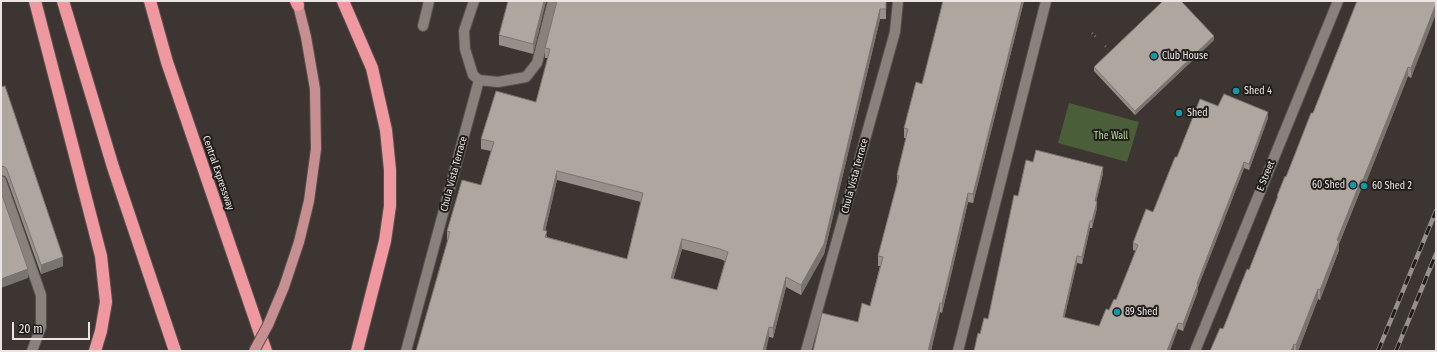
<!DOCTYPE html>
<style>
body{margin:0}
#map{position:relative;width:1437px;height:352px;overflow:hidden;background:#3d3531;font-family:"Fira Sans Condensed",sans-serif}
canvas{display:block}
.frame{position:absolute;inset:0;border:2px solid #ebe6e3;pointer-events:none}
.scale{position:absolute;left:12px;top:322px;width:78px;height:18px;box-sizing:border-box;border:2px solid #ebe6e3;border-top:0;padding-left:5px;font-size:12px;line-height:14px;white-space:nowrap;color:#ebe6e3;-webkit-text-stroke:3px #211d1b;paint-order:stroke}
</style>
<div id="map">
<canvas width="1437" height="352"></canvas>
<div class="frame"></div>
<div class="scale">20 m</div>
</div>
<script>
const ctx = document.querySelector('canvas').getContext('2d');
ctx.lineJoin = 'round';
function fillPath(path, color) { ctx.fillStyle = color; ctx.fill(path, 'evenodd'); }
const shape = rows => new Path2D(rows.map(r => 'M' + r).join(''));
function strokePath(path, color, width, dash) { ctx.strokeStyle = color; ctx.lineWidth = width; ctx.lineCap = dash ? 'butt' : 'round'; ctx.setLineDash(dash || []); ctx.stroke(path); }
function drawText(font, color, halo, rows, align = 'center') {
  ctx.font = font + ' "Fira Sans Condensed",sans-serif'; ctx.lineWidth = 4; ctx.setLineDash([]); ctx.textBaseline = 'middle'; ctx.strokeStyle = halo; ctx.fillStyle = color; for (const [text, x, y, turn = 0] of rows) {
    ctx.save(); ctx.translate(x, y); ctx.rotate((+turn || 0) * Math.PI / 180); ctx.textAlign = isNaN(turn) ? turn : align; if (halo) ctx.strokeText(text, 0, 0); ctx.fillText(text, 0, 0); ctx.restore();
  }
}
const green = shape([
 [1069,103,1139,122,1127,162,1058,143]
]);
const path = shape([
 [1092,33,1096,37],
 [1105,46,1108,49]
]);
const minor = shape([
 [423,26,429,1],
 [479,80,498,82,526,77,537,63,553,1],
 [1,181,41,295,41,327,32,351],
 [406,351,479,80,473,75,465,49,464,31,474,1],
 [806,351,895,32,898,1],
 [958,351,1046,1],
 [1195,351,1338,1]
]);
const major = shape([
 [297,1,306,37,315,89,316,149,309,201,299,242]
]);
const highway = shape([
 [35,1,101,256,106,302,101,331,95,351],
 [63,1,113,167,175,351],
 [150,1,167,62,266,351],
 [296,1,298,5],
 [343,1,372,68,386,130,390,170,390,206,385,241,357,351]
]);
const rail = shape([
 [1378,351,1436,211],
 [1396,351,1436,254]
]);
const majorBridge = shape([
 [254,351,268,325,284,287,299,242]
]);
const wall = shape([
 [546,1,533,54,499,45,499,35],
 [886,1,886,19,880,19,824,254,801,295,786,287,773,338,447,241,447,231,481,185,491,151,481,149,481,139,536,102,548,58,545,58,545,48],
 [557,180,641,202,627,259,547,237,545,231],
 [682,249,720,259,725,261,717,290,673,279],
 [1024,1,973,203,968,202,951,275,942,313,940,312,931,351,813,351,858,322,870,306,880,266,878,266,878,256,897,184,897,175,906,138,904,138,904,128,922,84],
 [1436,1,1411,78,1408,76,1363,190,1361,189,1339,244,1339,250,1320,300,1318,299,1298,351,1210,351,1223,329,1249,270,1277,199,1277,196,1286,177,1313,113],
 [1214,40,1135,115,1094,71,1094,67],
 [1,87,63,266,41,274,7,179,5,176,1,175],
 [1218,106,1268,118,1249,170,1244,168,1214,246,1198,287,1198,291,1183,331,1178,329,980,334,988,319,1018,196,1103,173,1096,202,1097,208,1092,228,1090,228,1082,264,1077,263,1064,318,1099,326,1116,300,1136,251,1133,250,1133,243,1153,212,1177,157]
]);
const shadedWall = shape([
 [544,1,546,1,533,54,533,44],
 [1022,1,1024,1,973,203,973,194],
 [1436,4,1436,14,1411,78,1411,68],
 [880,9,880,19,824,254,801,295,801,285],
 [1214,36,1214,40,1135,115,1135,111],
 [1408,67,1408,76,1363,190,1363,180],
 [1268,112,1268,118,1249,170,1249,164],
 [1244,162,1244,168,1214,246,1198,287,1198,291,1183,331,1183,324,1214,239],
 [1103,167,1103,173,1095,208,1095,201],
 [557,171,557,180,543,240,543,230],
 [1361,180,1361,189,1339,244,1339,250,1320,300,1320,290,1337,240],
 [968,193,968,202,942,313,942,303],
 [1097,202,1097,208,1092,228,1092,221],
 [1090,221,1090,228,1082,264,1082,257],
 [682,239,682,249,671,288,671,278],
 [1077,256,1077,263,1063,324,1063,317],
 [63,257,63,266,41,274,41,265],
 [28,269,28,278,1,288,1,279],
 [786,277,786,287,773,338,773,328],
 [1318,289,1318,299,1298,351,1296,351,1296,345],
 [940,303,940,312,931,351,928,351],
 [1178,323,1178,329,1170,351,1167,351],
 [769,327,769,337,766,351,763,351],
 [1294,344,1294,351,1291,351]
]);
const building = shape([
 [508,1,544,1,533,44,499,35,508,1],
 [557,1,886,1,886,9,880,9,824,244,801,285,786,277,773,328,769,327,763,351,416,351,450,232,447,231,462,180,481,185,494,142,481,139,496,91,536,102,550,49,545,48,557,1],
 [557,171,643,193,627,259,545,237,547,231,543,230,557,171],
 [682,239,720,249,728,252,717,290,671,278,682,239],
 [943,1,1022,1,973,194,968,193,951,266,942,303,940,303,928,351,813,351,822,313,858,322,862,303,870,306,883,257,878,256,899,176,897,175,908,129,904,128,916,82,922,84,943,1],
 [1163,1,1181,1,1214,36,1135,111,1094,67,1163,1],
 [1357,1,1436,1,1436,4,1411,68,1408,67,1363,180,1361,180,1337,240,1339,241,1320,290,1318,289,1296,345,1294,344,1291,351,1210,351,1220,328,1223,329,1247,269,1249,270,1278,196,1277,196,1285,176,1286,177,1311,113,1313,113,1357,1],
 [5,86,63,257,41,265,7,170,5,167,1,166,1,87,5,86],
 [1224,94,1268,112,1249,164,1244,162,1214,239,1197,284,1198,284,1183,324,1178,323,1167,351,974,351,978,333,980,334,984,318,988,319,1014,195,1018,196,1026,160,1033,162,1036,150,1103,167,1095,201,1097,202,1092,221,1090,221,1082,257,1077,256,1063,317,1099,326,1106,309,1109,310,1114,299,1116,300,1138,245,1133,243,1146,209,1153,212,1175,157,1177,157,1200,99,1218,106,1224,94],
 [1,192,28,269,1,279,1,192]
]);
const markers = [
 [1154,56,4,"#0f9aa8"],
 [1236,91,4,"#0f9aa8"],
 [1179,113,4,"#0f9aa8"],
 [1353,185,4,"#0f9aa8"],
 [1364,186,4,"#0f9aa8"],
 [1117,312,4,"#0f9aa8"]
];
const poiNames = [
 ["Club House",1162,56],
 ["Shed 4",1244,91],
 ["Shed",1187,113],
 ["60 Shed",1345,185,"right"],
 ["60 Shed 2",1372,186],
 ["89 Shed",1125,312]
];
const parkNames = [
 ["The Wall",1111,136]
];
const streetNames = [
 ["Central Expressway",218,173,71],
 ["Chula Vista Terrace",454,174,-75],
 ["Chula Vista Terrace",855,176,-75],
 ["E Street",1266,176,-68]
];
fillPath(green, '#4a5e39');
strokePath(minor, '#58514e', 12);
strokePath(major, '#58514e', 12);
strokePath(highway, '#58514e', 14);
strokePath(path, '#807976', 2.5, [1, 3]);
strokePath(minor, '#8a817c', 10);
strokePath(major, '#c78f91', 10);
strokePath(highway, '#ef989f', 12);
strokePath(rail, '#97908d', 4.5);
strokePath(rail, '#211d1b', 3, [9]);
strokePath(majorBridge, '#58514e', 12, []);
strokePath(majorBridge, '#c78f91', 10);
fillPath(wall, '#968f8a');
fillPath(shadedWall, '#7a7470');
fillPath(building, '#afa6a0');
strokePath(building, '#7a7470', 1);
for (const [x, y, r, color] of markers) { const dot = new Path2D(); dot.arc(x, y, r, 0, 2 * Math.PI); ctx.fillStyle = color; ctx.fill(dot); strokePath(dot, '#211d1b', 1.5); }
drawText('10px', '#ebe6e3', '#211d1b', poiNames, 'left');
drawText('10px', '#b1d592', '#211d1b', parkNames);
drawText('10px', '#ebe6e3', '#211d1b', streetNames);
</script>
